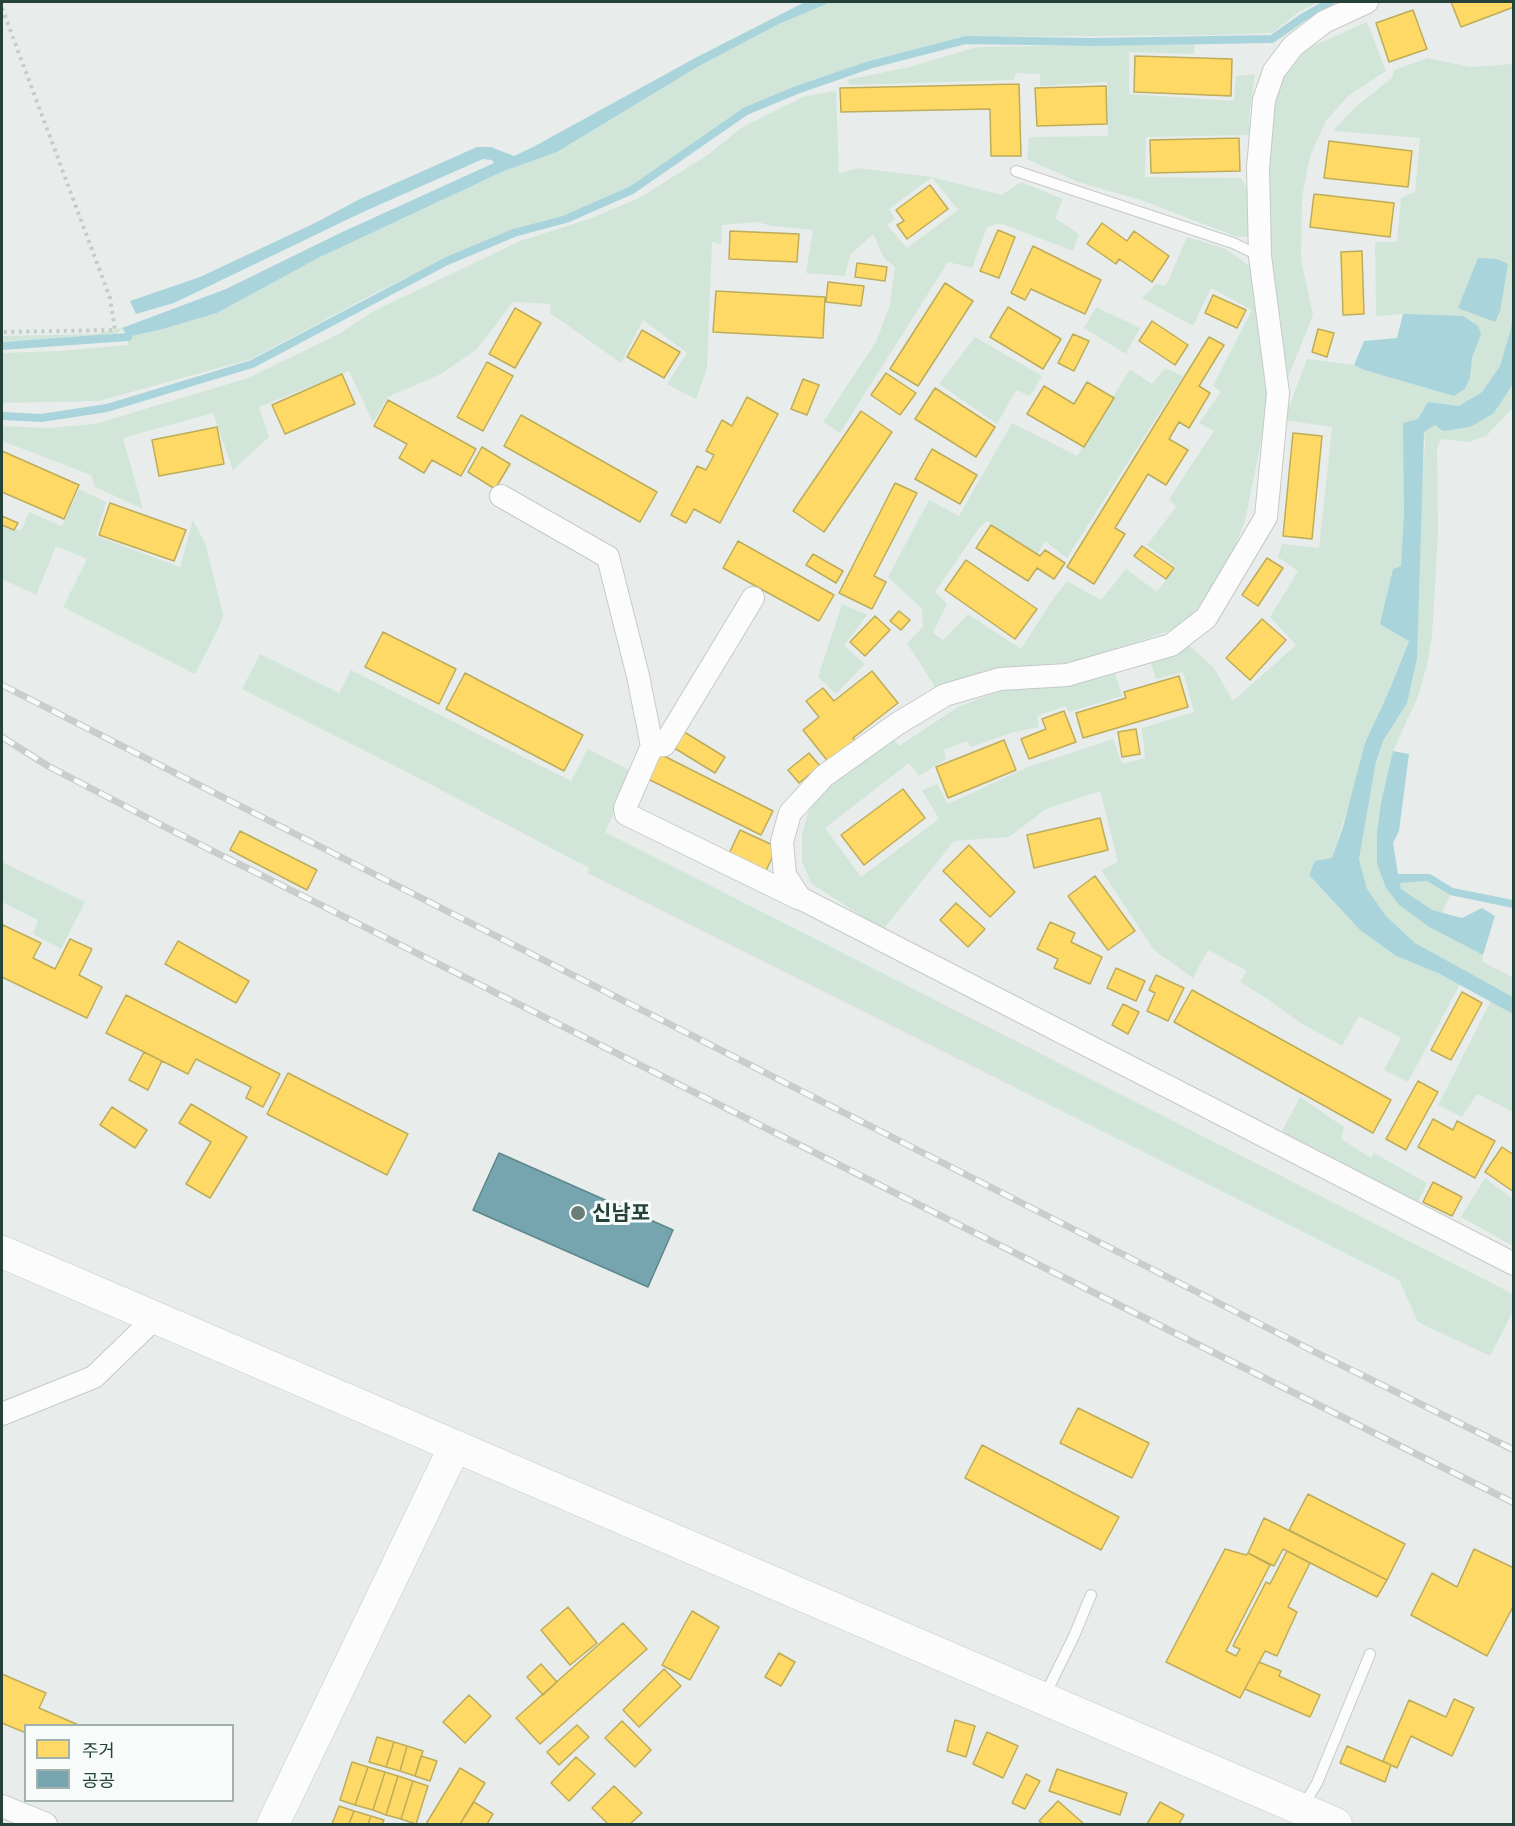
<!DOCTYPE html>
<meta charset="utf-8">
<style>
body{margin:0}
#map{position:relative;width:1515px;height:1826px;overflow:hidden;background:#e8edeb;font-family:Ubuntu,"Noto Sans KR",sans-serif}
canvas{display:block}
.frame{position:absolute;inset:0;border:3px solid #24423a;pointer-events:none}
.legend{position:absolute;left:24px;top:1724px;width:210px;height:78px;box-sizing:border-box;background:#f7fbf9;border:2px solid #a3b1ad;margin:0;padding:8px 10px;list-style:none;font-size:18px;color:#24423a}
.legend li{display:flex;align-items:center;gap:12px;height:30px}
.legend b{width:30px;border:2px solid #a3b1ad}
</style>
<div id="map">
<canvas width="1515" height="1826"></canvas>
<div class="frame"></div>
<ul class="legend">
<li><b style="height:16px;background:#ffd966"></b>주거</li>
<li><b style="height:16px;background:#76a5af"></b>공공</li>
</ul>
</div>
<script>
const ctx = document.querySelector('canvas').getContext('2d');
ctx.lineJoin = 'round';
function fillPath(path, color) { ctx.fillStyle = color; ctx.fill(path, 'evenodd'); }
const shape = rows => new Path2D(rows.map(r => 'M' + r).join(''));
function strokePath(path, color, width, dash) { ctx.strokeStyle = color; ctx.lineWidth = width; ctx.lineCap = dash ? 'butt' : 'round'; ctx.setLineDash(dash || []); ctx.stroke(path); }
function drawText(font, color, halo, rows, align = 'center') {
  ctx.font = font + ' Ubuntu,"Noto Sans KR",sans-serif'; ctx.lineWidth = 6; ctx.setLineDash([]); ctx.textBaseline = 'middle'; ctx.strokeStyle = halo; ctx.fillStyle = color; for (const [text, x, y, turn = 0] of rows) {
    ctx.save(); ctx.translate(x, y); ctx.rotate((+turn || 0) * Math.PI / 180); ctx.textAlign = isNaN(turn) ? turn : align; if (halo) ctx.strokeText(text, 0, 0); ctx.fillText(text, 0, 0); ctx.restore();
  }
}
const green = shape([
 [831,2,1319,2,1300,11,1272,33,1215,35,966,37,867,61,743,109,631,186,564,216,512,230,446,258,377,292,251,359,99,401,2,403,2,353,59,351,128,345,128,337,163,329,217,313,318,258,504,171,557,152,699,66,779,24],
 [1367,22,1386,71,1348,96,1326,121,1310,156,1302,197,1301,259,1313,315,1284,387,1271,276,1266,196,1271,101,1286,74,1306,49],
 [1195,44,1194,54,1129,52,1129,94,1234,101,1236,76,1255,74,1249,119,1250,135,1146,137,1145,177,1241,178,1250,194,1250,237,1237,237,1141,200,1078,182,1027,159,1029,137,1108,136,1107,82,1040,86,1040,74,1016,73,1014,80,850,85,847,80,909,67,977,47],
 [1428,58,1470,67,1513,64,1514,309,1511,328,1500,366,1482,392,1460,406,1428,402,1404,511,1401,567,1409,640,1389,691,1375,721,1332,858,1309,875,1360,930,1396,956,1440,974,1460,984,1408,1082,1384,1070,1401,1038,1359,1016,1342,1046,1299,1022,1269,1000,1240,982,1247,971,1208,950,1193,978,1154,950,1101,870,1118,862,1100,791,1046,809,1009,837,954,841,883,930,812,884,802,862,802,835,809,808,832,783,893,739,899,746,958,707,1005,689,1065,682,1115,673,1122,696,1069,712,1065,706,1037,716,1039,727,1011,733,971,747,967,741,944,750,946,759,919,776,909,763,825,828,861,877,939,819,922,790,937,784,948,804,1028,767,1113,739,1122,764,1145,758,1142,728,1194,712,1183,672,1156,679,1151,663,1189,645,1214,668,1233,701,1296,645,1270,617,1298,571,1278,557,1282,544,1319,548,1332,427,1284,420,1307,359,1354,365,1364,370,1454,396,1465,389,1470,378,1472,358,1481,334,1403,314,1376,316,1375,242,1397,242,1401,198,1415,192,1420,138,1333,131,1354,108,1392,78,1394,70],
 [836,91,839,174,857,168,932,177,1002,195,1021,182,1063,199,1055,218,1079,234,1073,251,1000,223,987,227,972,268,948,262,840,433,823,422,876,342,890,305,895,267,884,258,873,234,850,255,845,276,806,273,813,230,772,226,757,222,722,225,721,244,712,242,707,368,696,399,667,384,687,353,643,320,621,363,550,313,551,304,513,302,476,350,441,374,388,397,373,422,349,371,259,407,269,437,233,470,213,413,123,438,143,509,95,487,91,475,2,441,2,426,48,428,95,424,248,378,339,334,374,311,520,241,592,218,641,197,709,154,741,128,805,96],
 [932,177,958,210,907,248,887,225,895,219,889,209],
 [1187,237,1226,249,1251,267,1267,395,1265,422,1245,521,1227,567,1184,626,1072,664,937,690,907,643,923,627,922,609,888,577,929,500,959,516,1012,423,1077,456,1130,369,1152,384,1165,368,1183,376,1067,558,1045,541,1037,555,987,521,979,528,935,592,947,604,933,633,943,640,968,614,1021,649,1051,602,1067,581,1101,600,1126,569,1157,592,1176,567,1147,545,1176,507,1169,499,1214,431,1199,423,1221,392,1213,386,1252,310,1211,288,1193,326,1142,298,1156,284,1166,286],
 [1096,307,1140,328,1126,354,1084,328],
 [122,328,117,334,98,337,2,341,2,336,94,334],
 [975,337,1042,376,1030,396,1016,390,997,424,939,384],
 [1513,384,1513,408,1486,436,1468,442,1441,439,1437,448,1438,534,1432,636,1427,665,1417,699,1393,751,1377,833,1377,864,1386,888,1399,905,1429,927,1483,955,1483,962,1513,977,1513,997,1415,943,1386,916,1367,889,1359,859,1376,762,1383,741,1407,703,1425,443,1424,432,1435,425,1494,413],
 [79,489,106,502,96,536,180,567,193,520,205,543,223,614,220,625,195,674,63,607,87,559,56,546,36,595,2,579,2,524,21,531,29,512,62,526],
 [842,604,867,615,844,646,865,664,836,694,818,677],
 [260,654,339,693,351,670,571,781,588,749,633,772,605,832,1513,1294,1513,1311,1490,1356,1418,1322,1399,1280,587,873,589,868,403,770,242,689],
 [2,862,85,902,61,949,33,934,38,920,2,902],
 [1427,881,1450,895,1442,913,1429,909,1401,889,1400,883],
 [1491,1001,1513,1014,1513,1112,1477,1094,1462,1117,1438,1105],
 [1300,1097,1344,1127,1341,1139,1371,1158,1374,1153,1427,1183,1417,1204,1281,1133],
 [1485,1178,1513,1199,1513,1246,1461,1217]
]);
const water = shape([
 [805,2,831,2,779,24,699,66,557,152,504,171,318,258,217,313,163,329,128,337,122,328,226,289,338,234,494,163,492,160,483,159,363,212,174,303,136,314,130,301,200,277,315,223,360,199,477,147,491,147,514,156,535,146,697,57],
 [1478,258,1497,259,1508,264,1500,311,1495,322,1458,308],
 [1513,309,1513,384,1494,413,1470,427,1443,431,1435,425,1424,432,1417,658,1407,703,1383,741,1376,762,1359,859,1367,889,1386,916,1415,943,1513,997,1513,1014,1440,974,1396,956,1360,930,1309,875,1315,861,1332,858,1343,827,1365,743,1389,691,1409,641,1380,624,1393,569,1401,566,1404,511,1403,423,1418,419,1428,402,1459,406,1482,392,1500,366,1511,328],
 [1403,314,1463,316,1478,326,1481,334,1472,358,1470,378,1465,389,1454,396,1364,370,1354,365,1364,341,1397,338],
 [1393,751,1409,754,1399,831,1393,843,1398,874,1430,874,1453,888,1513,900,1513,908,1450,895,1427,881,1400,883,1401,889,1432,910,1462,918,1482,908,1495,916,1483,955,1429,927,1399,905,1386,888,1377,864,1377,833,1381,803]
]);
const homes = shape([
 [1451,2,1514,2,1514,7,1461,27,1451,2],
 [1413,10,1427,49,1389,62,1376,23,1413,10],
 [1135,56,1232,59,1231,96,1134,92,1135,56],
 [1019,84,1021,156,991,156,990,109,841,112,840,88,1019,84],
 [1106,86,1107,124,1037,126,1035,88,1106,86],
 [1239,138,1240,171,1151,173,1150,140,1239,138],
 [1329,141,1412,151,1408,187,1324,178,1329,141],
 [930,185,948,209,907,239,897,225,904,221,896,210,930,185],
 [1314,194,1394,203,1390,237,1310,227,1314,194],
 [1102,223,1127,241,1134,231,1169,256,1152,282,1119,259,1116,264,1087,244,1102,223],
 [998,230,1015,237,999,278,980,271,998,230],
 [730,231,799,234,797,262,729,259,730,231],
 [1033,246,1101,280,1085,314,1031,289,1025,300,1011,293,1033,246],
 [1362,251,1364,314,1343,315,1341,252,1362,251],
 [857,263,887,267,885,281,855,277,857,263],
 [828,282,864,286,861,306,826,302,828,282],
 [945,283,973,301,918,386,890,369,945,283],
 [716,291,825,297,823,338,713,332,716,291],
 [1213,295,1246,310,1237,328,1205,313,1213,295],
 [1008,307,1061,339,1043,369,990,337,1008,307],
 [515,308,541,323,515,368,489,354,515,308],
 [1152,321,1188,345,1175,365,1139,341,1152,321],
 [1318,329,1334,333,1327,357,1312,352,1318,329],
 [642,330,680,352,664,378,627,357,642,330],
 [1073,334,1089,341,1074,371,1058,363,1073,334],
 [1209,337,1224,345,1199,386,1210,393,1189,428,1179,422,1169,439,1188,450,1166,485,1148,474,1115,528,1125,534,1094,584,1067,567,1209,337],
 [487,362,513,376,483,431,457,417,487,362],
 [886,373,916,393,900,415,871,395,886,373],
 [342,374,355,404,285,434,272,405,342,374],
 [803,379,819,385,807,415,791,409,803,379],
 [1087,382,1114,398,1084,447,1027,414,1044,386,1074,404,1087,382],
 [935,388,995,427,976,457,915,419,935,388],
 [747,397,778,414,720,523,694,509,686,523,671,515,697,466,706,470,714,455,706,451,722,420,732,426,747,397],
 [388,400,476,449,461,476,432,460,424,473,399,458,407,444,374,426,388,400],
 [861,411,892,432,824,532,793,511,861,411],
 [521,415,657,492,640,522,504,446,521,415],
 [217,427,224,464,159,476,152,440,217,427],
 [1293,433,1322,436,1312,539,1283,536,1293,433],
 [482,447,510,464,495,489,468,472,482,447],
 [932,449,977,475,960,504,915,479,932,449],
 [2,451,79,485,64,519,2,492,2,451],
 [895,483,917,493,874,576,886,582,872,609,839,593,895,483],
 [110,503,186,530,174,561,99,535,110,503],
 [2,516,18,523,14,530,2,525,2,516],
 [991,525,1040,556,1045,550,1065,563,1054,579,1037,568,1028,581,976,548,991,525],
 [738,541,834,595,819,621,723,568,738,541],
 [1142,546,1174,568,1166,579,1134,556,1142,546],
 [813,554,843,571,836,583,806,565,813,554],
 [1267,558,1283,568,1258,606,1242,595,1267,558],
 [966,560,1037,609,1015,639,945,590,966,560],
 [899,611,910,620,901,630,890,621,899,611],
 [875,616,890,630,865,656,850,642,875,616],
 [1262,619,1286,640,1250,680,1226,658,1262,619],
 [383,632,456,669,439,704,365,667,383,632],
 [872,671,898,703,853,738,857,743,830,764,803,730,819,717,806,701,823,688,834,701,872,671],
 [465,673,583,735,564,771,446,709,465,673],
 [1179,676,1188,707,1083,738,1076,713,1126,698,1124,692,1179,676],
 [1064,711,1076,742,1029,759,1021,739,1046,729,1042,719,1064,711],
 [1136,729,1140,754,1122,757,1118,732,1136,729],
 [681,730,725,757,715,773,671,746,681,730],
 [1004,740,1016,770,948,798,936,767,1004,740],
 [809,753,820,766,799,783,788,770,809,753],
 [660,754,773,811,761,835,648,779,660,754],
 [903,789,925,818,864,865,841,835,903,789],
 [1100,818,1108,850,1034,868,1027,835,1100,818],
 [740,830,777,847,765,873,728,856,740,830],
 [240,831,317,870,307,890,230,850,240,831],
 [969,845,1015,892,990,917,943,871,969,845],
 [1095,876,1135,931,1108,950,1068,896,1095,876],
 [956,903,985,929,968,947,940,920,956,903],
 [1050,922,1075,933,1071,942,1102,957,1090,984,1054,968,1058,959,1037,949,1050,922],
 [3,925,41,943,33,958,55,969,70,939,92,949,79,975,102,987,87,1018,2,977,2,928,3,925],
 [178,941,249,981,236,1003,165,964,178,941],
 [1116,968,1145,981,1136,1001,1107,988,1116,968],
 [1156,975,1184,988,1168,1021,1147,1011,1155,993,1149,990,1156,975],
 [1192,990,1391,1100,1373,1133,1174,1022,1192,990],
 [1462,992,1482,1003,1451,1060,1431,1050,1462,992],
 [126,995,280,1074,263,1107,246,1098,251,1087,196,1059,188,1074,106,1033,126,995],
 [1123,1004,1139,1012,1128,1034,1112,1025,1123,1004],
 [144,1052,162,1061,148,1090,129,1080,144,1052],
 [288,1073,408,1134,387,1175,267,1114,288,1073],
 [1418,1081,1438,1092,1406,1150,1386,1139,1418,1081],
 [191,1104,247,1137,210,1198,186,1184,211,1142,179,1123,191,1104],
 [112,1107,147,1130,135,1148,100,1125,112,1107],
 [1433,1119,1453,1130,1457,1121,1495,1141,1475,1178,1418,1147,1433,1119],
 [1502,1147,1514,1155,1514,1192,1485,1172,1502,1147],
 [1433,1182,1462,1197,1452,1216,1423,1202,1433,1182],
 [1078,1408,1149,1443,1132,1478,1060,1443,1078,1408],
 [982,1445,1119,1517,1101,1550,965,1478,982,1445],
 [1308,1494,1405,1544,1387,1580,1289,1530,1308,1494],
 [1264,1518,1387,1580,1377,1597,1283,1549,1274,1566,1248,1553,1264,1518],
 [1225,1549,1246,1555,1248,1553,1270,1565,1226,1651,1236,1656,1240,1649,1233,1646,1266,1582,1270,1584,1287,1551,1310,1563,1288,1607,1297,1612,1277,1656,1265,1651,1240,1698,1166,1662,1225,1549],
 [1474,1549,1514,1568,1514,1605,1487,1656,1411,1615,1432,1573,1457,1587,1474,1549],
 [568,1607,597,1643,570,1665,541,1630,568,1607],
 [692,1611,719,1627,690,1680,662,1665,692,1611],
 [623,1623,647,1649,540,1744,516,1718,623,1623],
 [779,1653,795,1662,781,1686,765,1677,779,1653],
 [1259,1662,1281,1671,1279,1676,1320,1695,1310,1717,1245,1689,1259,1662],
 [541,1664,557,1682,543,1695,527,1677,541,1664],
 [664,1669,681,1686,639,1727,623,1710,664,1669],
 [2,1674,46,1693,39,1708,81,1726,26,1726,26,1733,2,1723,2,1674],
 [469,1695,491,1716,465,1743,443,1722,469,1695],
 [1454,1699,1474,1708,1452,1756,1411,1736,1397,1768,1383,1761,1409,1700,1446,1717,1454,1699],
 [955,1720,975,1726,966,1757,947,1751,955,1720],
 [622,1721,651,1750,635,1767,605,1738,622,1721],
 [577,1725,589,1737,559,1765,547,1752,577,1725],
 [987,1732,1018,1746,1003,1778,973,1764,987,1732],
 [377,1737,394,1742,386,1767,369,1762,377,1737],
 [394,1742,407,1746,400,1771,386,1767,394,1742],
 [407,1746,423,1751,415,1776,400,1771,407,1746],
 [1347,1746,1391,1765,1385,1782,1340,1763,1347,1746],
 [421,1756,437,1761,430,1781,415,1776,421,1756],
 [576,1757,595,1774,569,1801,551,1783,576,1757],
 [352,1762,368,1767,355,1805,340,1800,352,1762],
 [368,1767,385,1772,373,1810,355,1805,368,1767],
 [460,1768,485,1783,460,1824,426,1824,460,1768],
 [1057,1769,1127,1793,1120,1815,1049,1791,1057,1769],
 [385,1772,398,1776,386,1815,373,1810,385,1772],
 [1026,1774,1040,1781,1025,1809,1012,1803,1026,1774],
 [398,1776,413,1781,401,1819,386,1815,398,1776],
 [413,1781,428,1786,416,1824,401,1819,413,1781],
 [614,1786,642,1813,630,1824,608,1824,592,1808,614,1786],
 [1058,1801,1084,1824,1043,1824,1039,1821,1058,1801],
 [474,1802,493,1814,487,1824,460,1824,474,1802],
 [1160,1802,1184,1815,1179,1824,1147,1824,1160,1802],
 [339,1806,354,1811,349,1824,332,1824,339,1806],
 [354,1811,371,1816,368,1824,349,1824,354,1811],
 [371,1816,384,1820,382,1824,368,1824,371,1816]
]);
const public = shape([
 [499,1153,673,1230,648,1287,473,1210,499,1153]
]);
const stream = shape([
 [2,346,128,337],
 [2,416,41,418,107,408,252,364,447,261,514,233,566,219,632,190,746,111,797,90,869,65,966,40,1092,42,1272,39,1302,18,1330,2]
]);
const path = shape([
 [2,8,110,298,115,330,2,332]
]);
const service = shape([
 [1016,171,1233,243,1260,256],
 [1045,1695,1074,1636,1091,1595],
 [1302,1808,1317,1783,1370,1654]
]);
const minor = shape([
 [1367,2,1324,22,1293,46,1274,71,1264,100,1258,168,1260,256,1278,393,1266,517,1206,618,1171,645,1067,675,1000,679,945,695,897,724,824,776,790,813,782,842,785,875,800,898,1514,1264],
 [501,496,608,557,638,676,652,746,625,808,626,814,798,898],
 [652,746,664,745,753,598],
 [2,1414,94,1377,155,1318],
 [2,1806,46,1824]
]);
const secondary = shape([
 [2,1252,1336,1824],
 [273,1824,455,1446]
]);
const rail = shape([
 [2,685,1321,1355,1514,1450],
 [2,737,48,766,169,829,1514,1503]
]);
const markers = [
 [578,1213,8,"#697e78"]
];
const poiNames = [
 ["신남포",592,1213]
];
fillPath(green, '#d1e6d8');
fillPath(water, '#a9d4db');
fillPath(homes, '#ffd966');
strokePath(homes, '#bdac59', 1.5);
fillPath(public, '#76a5af');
strokePath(public, '#5d878c', 1.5);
strokePath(stream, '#a9d4db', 8);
strokePath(service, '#c5cac8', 12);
strokePath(minor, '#c5cac8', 24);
strokePath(secondary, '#c3cbc8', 33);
strokePath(path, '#c3ccca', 4, [3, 4.5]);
strokePath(service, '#fcfcfc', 10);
strokePath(minor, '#fcfcfc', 22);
strokePath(secondary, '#fcfcfc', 32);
strokePath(rail, '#c9cdcc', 7);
strokePath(rail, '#f7fbf9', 4.5, [14]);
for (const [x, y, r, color] of markers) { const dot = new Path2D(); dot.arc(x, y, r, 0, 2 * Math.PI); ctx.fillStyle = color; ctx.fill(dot); strokePath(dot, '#f7fbf9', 2); }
drawText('bold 21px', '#24423a', '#f7fbf9', poiNames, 'left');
</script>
